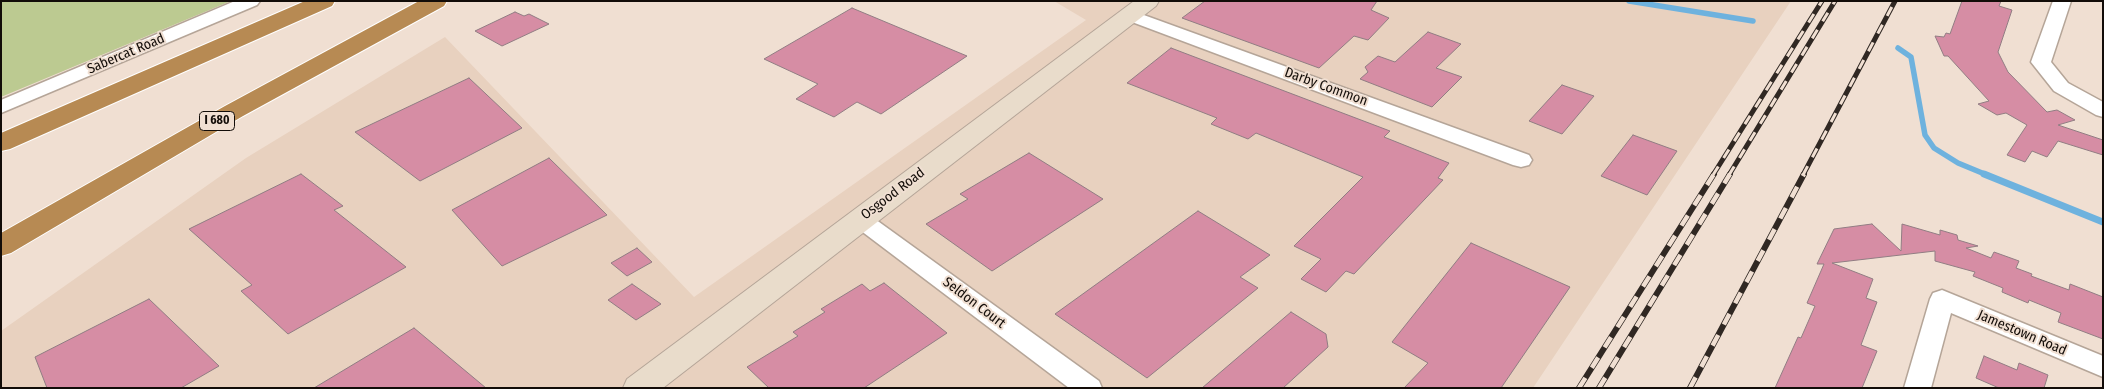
<!DOCTYPE html>
<style>
body{margin:0}
#map{position:relative;width:2104px;height:389px;overflow:hidden;background:#f0dfd2;font-family:"Fira Sans Condensed",sans-serif}
canvas{display:block}
.frame{position:absolute;inset:0;border:2px solid #120c08;pointer-events:none}
</style>
<div id="map">
<canvas width="2104" height="389"></canvas>
<div class="frame"></div>
</div>
<script>
const ctx = document.querySelector('canvas').getContext('2d');
ctx.lineJoin = 'round';
function fillPath(path, color) { ctx.fillStyle = color; ctx.fill(path, 'evenodd'); }
const shape = rows => new Path2D(rows.map(r => 'M' + r).join(''));
function strokePath(path, color, width, dash) { ctx.strokeStyle = color; ctx.lineWidth = width; ctx.lineCap = dash ? 'butt' : 'round'; ctx.setLineDash(dash || []); ctx.stroke(path); }
function drawText(font, color, halo, rows, align = 'center') {
  ctx.font = font + ' "Fira Sans Condensed",sans-serif'; ctx.lineWidth = 4; ctx.setLineDash([]); ctx.textBaseline = 'middle'; ctx.strokeStyle = halo; ctx.fillStyle = color; for (const [text, x, y, turn = 0] of rows) {
    ctx.save(); ctx.translate(x, y); ctx.rotate((+turn || 0) * Math.PI / 180); ctx.textAlign = isNaN(turn) ? turn : align; if (halo) ctx.strokeText(text, 0, 0); ctx.fillText(text, 0, 0); ctx.restore();
  }
}
const built = shape([
 [1054,1,1791,1,1533,388,1,388,1,331,246,158,445,37,694,297,1086,20]
]);
const green = shape([
 [1,1,231,1,1,97]
]);
const streamFar1 = shape([
 [1629,1,1753,21],
 [1898,48,1911,57,1925,135,1934,148,1958,163,1987,175]
]);
const stream = shape([
 [1984,174,2103,222]
]);
const building = shape([
 [1205,1,1377,1,1371,10,1389,18,1368,40,1354,36,1319,68,1182,18,1205,1],
 [1962,1,2001,1,1999,6,2012,10,1998,52,2008,72,2047,112,2057,110,2075,120,2058,125,2103,140,2103,155,2058,141,2047,157,2032,151,2025,162,2007,155,2027,125,2006,113,1997,115,1978,104,1989,101,1948,56,1944,56,1935,36,1944,37,1946,33,1950,34,1962,1],
 [852,8,967,56,881,114,857,102,834,117,796,99,818,84,764,59,852,8],
 [515,12,524,16,529,14,549,24,502,46,475,31,515,12],
 [1428,32,1461,44,1436,68,1462,77,1432,107,1360,79,1368,72,1365,67,1378,56,1395,62,1428,32],
 [1171,48,1390,131,1384,137,1449,163,1438,178,1443,180,1354,274,1346,271,1326,292,1301,279,1321,259,1294,246,1363,177,1256,133,1248,139,1211,124,1217,118,1127,83,1171,48],
 [469,78,522,128,420,181,355,132,469,78],
 [1562,85,1594,96,1562,134,1529,121,1562,85],
 [1633,135,1677,151,1647,195,1601,176,1633,135],
 [1029,153,1103,199,992,271,926,224,968,199,960,194,1029,153],
 [549,158,607,215,502,266,452,210,549,158],
 [301,174,343,206,334,210,406,267,288,334,241,291,252,285,189,229,301,174],
 [1198,211,1270,255,1240,277,1258,288,1147,378,1055,314,1198,211],
 [1872,224,1901,251,1902,224,1940,235,1940,230,1957,235,1958,240,1978,246,1966,248,1991,258,1994,252,2019,261,2016,268,2032,274,2031,276,2069,290,2070,284,2103,297,2103,339,2058,322,2061,313,2029,300,2028,303,2002,292,2003,288,1973,276,1975,272,1935,261,1935,251,1832,263,1873,279,1866,298,1877,302,1861,345,1877,351,1862,388,1775,388,1798,337,1801,338,1815,306,1807,303,1824,264,1817,264,1834,229,1872,224],
 [1471,243,1570,287,1501,388,1404,388,1428,363,1392,342,1471,243],
 [637,248,652,262,627,276,611,263,637,248],
 [884,283,947,333,864,388,769,388,747,367,798,336,793,332,825,312,821,309,862,284,870,291,884,283],
 [632,284,661,304,636,320,608,300,632,284],
 [149,299,219,366,181,388,47,388,35,357,149,299],
 [1291,312,1326,334,1328,347,1283,388,1202,388,1291,312],
 [414,328,486,388,314,388,414,328],
 [1984,356,2017,370,2019,363,2048,375,2044,388,1999,388,1976,378,1984,356]
]);
const minor = shape([
 [235,1,260,1,257,5,1,113,1,100,235,1],
 [2053,1,2071,1,2051,62,2068,83,2103,102,2103,117,2096,115,2054,91,2031,62,2053,1],
 [1130,10,1529,155,1532,160,1529,165,1521,167,1513,165,1124,19,1121,15,1124,11,1130,10],
 [860,212,868,214,1099,381,1102,388,1069,388,852,224,848,219,852,214,860,212],
 [1942,290,2103,356,2103,377,1951,313,1931,388,1904,388,1930,299,1933,293,1942,290]
]);
const secondary = shape([
 [1134,1,1159,1,1156,6,663,388,623,388,627,379,1134,1]
]);
const motorway = shape([
 [305,1,335,1,332,6,10,149,1,151,1,133,305,1],
 [419,1,447,1,444,6,243,116,11,253,1,256,1,233,225,106,419,1]
]);
const railFar1 = shape([
 [1713,175,1822,1],
 [1729,175,1835,1],
 [1803,175,1895,1]
]);
const rail = shape([
 [1579,388,1714,174],
 [1599,388,1730,174],
 [1690,388,1804,174]
]);
const shields = [
 [217,121,35]
];
const shieldNames = [
 ["I 680",217,121]
];
const streetNames = [
 ["Sabercat Road",126,54,-23],
 ["Darby Common",1326,87,20],
 ["Osgood Road",893,194,-37],
 ["Seldon Court",974,303,37],
 ["Jamestown Road",2022,333,23]
];
fillPath(built, '#e8d1bf');
fillPath(green, '#bcca91');
strokePath(streamFar1, '#6eb2de', 5.5);
strokePath(stream, '#6eb2de', 7);
fillPath(building, '#d68da4');
strokePath(building, '#917d83', 1);
strokePath(minor, '#b5a598', 3);
strokePath(secondary, '#b5a598', 2);
strokePath(motorway, '#fff', 2);
fillPath(minor, '#fff');
fillPath(secondary, '#e9dccb');
fillPath(motorway, '#b78a53');
strokePath(railFar1, '#302823', 5);
strokePath(rail, '#302823', 6);
strokePath(railFar1, '#f0dfd2', 3, [10]);
strokePath(rail, '#f0dfd2', 4.5, [12]);
for (const [x, y, w] of shields) { const box = new Path2D(); box.roundRect(x - w / 2, y - 9.5, w, 19, 4); ctx.fillStyle = '#f0dfd2'; ctx.fill(box); strokePath(box, '#120c08', 1); }
drawText('bold 12px', '#120c08', null, shieldNames);
drawText('14px', '#120c08', '#f0dfd2', streetNames);
</script>
